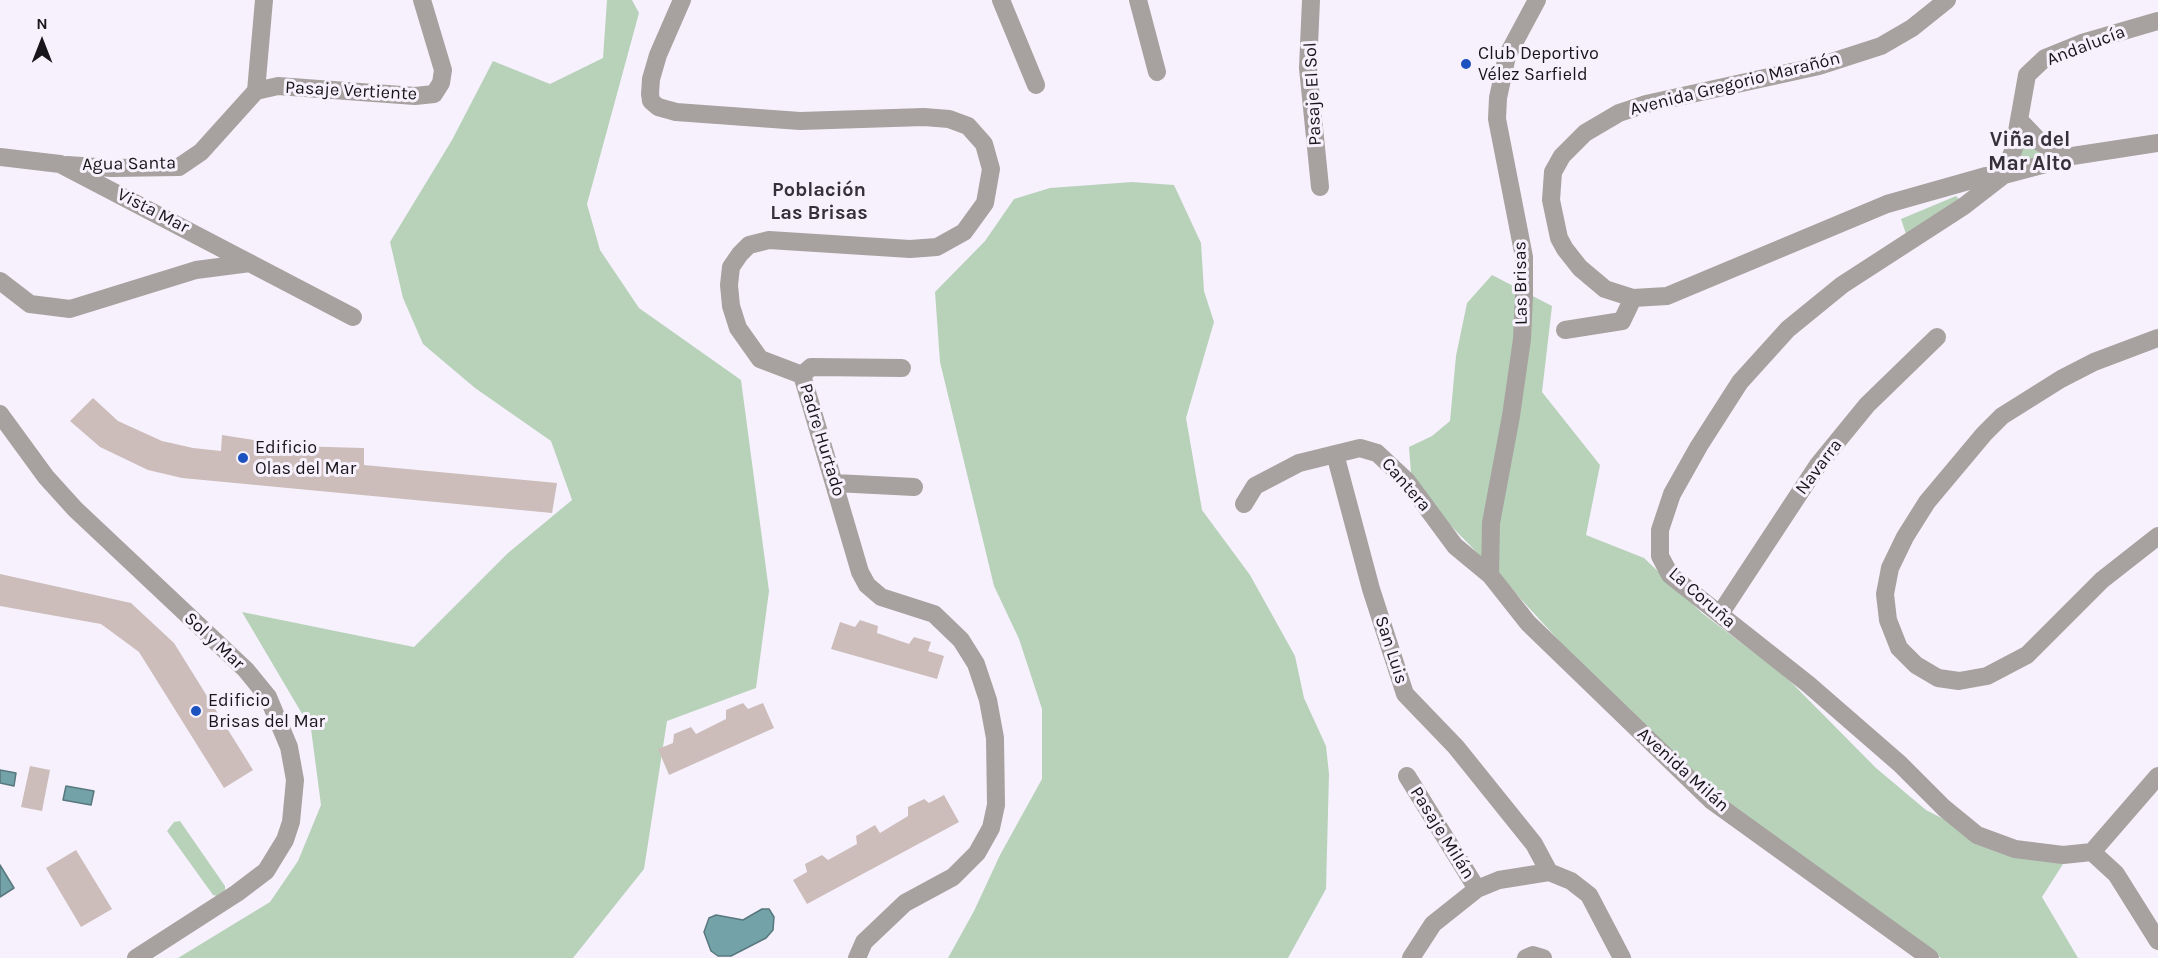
<!DOCTYPE html>
<meta charset="utf-8">
<style>
body{margin:0}
#map{position:relative;width:2158px;height:958px;overflow:hidden;background:#f7f1fd;font-family:Karla,sans-serif}
canvas{display:block}
.north{position:absolute;left:12px;top:12px;width:60px;height:60px;-webkit-text-stroke:4px #f7f1fd;paint-order:stroke;rotate:0deg;font-size:16px;font-weight:700;line-height:24px;text-align:center;color:#18161a}
.north::after{content:'';display:block;margin:auto;width:21px;height:27px;background:#18161a;clip-path:polygon(50% 0,100% 100%,50% 72%,0 100%)}
</style>
<div id="map">
<canvas width="2158" height="958"></canvas>
<div class="north">N</div>
</div>
<script>
const ctx = document.querySelector('canvas').getContext('2d');
ctx.lineJoin = 'round';
function fillPath(path, color) { ctx.fillStyle = color; ctx.fill(path, 'evenodd'); }
const shape = rows => new Path2D(rows.map(r => 'M' + r).join(''));
function strokePath(path, color, width, dash) { ctx.strokeStyle = color; ctx.lineWidth = width; ctx.lineCap = dash ? 'butt' : 'round'; ctx.setLineDash(dash || []); ctx.stroke(path); }
function drawText(font, color, halo, rows, align = 'center') {
  ctx.font = font + ' Karla,sans-serif'; ctx.lineWidth = 6; ctx.setLineDash([]); ctx.textBaseline = 'middle'; ctx.strokeStyle = halo; ctx.fillStyle = color; for (const [text, x, y, turn = 0] of rows) {
    ctx.save(); ctx.translate(x, y); ctx.rotate((+turn || 0) * Math.PI / 180); ctx.textAlign = isNaN(turn) ? turn : align; if (halo) ctx.strokeText(text, 0, 0); ctx.fillText(text, 0, 0); ctx.restore();
  }
}
const green = shape([
 [607,0,632,0,639,13,587,204,600,250,639,308,741,380,769,591,756,688,667,721,644,869,573,958,178,958,270,902,298,861,321,805,311,729,242,612,414,647,508,553,572,500,551,441,475,388,423,344,403,298,390,242,452,140,493,61,550,84,603,58],
 [2026,137,2049,157,2016,164],
 [1132,182,1174,185,1201,243,1204,291,1214,322,1186,418,1202,510,1250,575,1295,656,1304,698,1326,746,1329,774,1326,889,1288,958,948,958,974,911,1000,855,1042,779,1042,709,1019,639,994,586,940,362,935,292,985,241,1014,199,1050,188],
 [1956,196,1960,200,1906,234,1901,219],
 [1492,275,1552,306,1542,392,1600,465,1586,535,1644,558,1702,613,1785,676,1876,768,1926,810,1986,841,2063,864,2042,897,2078,958,1941,958,1720,799,1642,732,1500,576,1412,486,1409,447,1432,436,1450,421,1456,356,1467,303],
 [180,821,225,886,225,890,217,896,213,895,167,831,174,822]
]);
const water = shape([
 [0,770,16,773,14,786,0,783,0,770],
 [66,786,94,791,91,805,63,800,66,786],
 [0,865,14,888,0,897,0,865],
 [762,909,769,909,774,917,773,930,766,938,731,956,718,956,711,951,704,932,709,918,716,915,743,920,762,909]
]);
const building = shape([
 [93,398,118,421,162,441,193,448,221,451,222,435,292,446,364,448,364,465,557,483,552,513,182,478,148,470,100,447,70,421],
 [0,574,131,603,174,643,253,770,224,788,139,652,101,624,0,606],
 [860,620,878,626,877,633,909,644,914,637,931,642,928,651,944,656,937,679,831,649,840,622,855,627],
 [743,703,748,709,763,703,774,728,669,775,658,749,673,743,674,734,691,727,696,734,726,719,726,710],
 [30,766,50,770,42,811,21,807],
 [944,795,959,822,807,904,793,880,807,872,805,864,822,855,828,860,857,844,856,836,875,825,880,833,908,816,908,807,924,799,929,803],
 [76,850,112,909,81,927,46,868]
]);
const minor = shape([
 [682,0,658,55,651,79,650,94,651,101,658,107,676,112,800,121,924,117,949,119,968,126,984,144,991,169,985,203,964,232,937,247,910,249,769,240,749,245,740,254,731,267,729,285,731,306,738,328,760,359,802,375,860,572,867,585,881,597,934,614,961,640,976,664,988,700,995,738,996,805,991,828,977,853,953,877,905,903,864,942,857,958],
 [1001,0,1036,85],
 [1138,0,1157,72],
 [1311,0,1308,68,1320,187],
 [1947,0,1912,28,1881,46,1819,66,1646,104,1619,113,1585,133,1562,156,1553,172,1551,200,1559,238,1565,249,1580,268,1605,289,1633,298,1667,296,1887,204,1986,176,2004,175,2053,162,2066,157,2158,143],
 [256,91,278,86,415,96,434,94,441,83,443,70,422,0],
 [2020,121,2041,143,2066,157],
 [0,157,60,164,353,317],
 [67,165,112,168,179,167,201,152,256,91,264,0],
 [2004,175,1964,206,1842,285,1788,329,1740,382,1699,446,1672,494,1660,530,1660,556,1670,575,1808,684,1900,764,1944,808,1977,835,2015,849,2063,855,2092,852,2116,874,2158,941],
 [2004,175,2014,148,2027,75,2045,58,2082,43,2158,21],
 [0,281,30,304,70,309,196,270,250,263],
 [1565,330,1622,321,1633,298],
 [2158,338,2094,362,2061,379,2002,416,1984,434,1927,502,1905,537,1890,568,1885,594,1888,620,1899,648,1916,665,1938,678,1959,681,1987,676,2027,655,2102,580,2158,536],
 [802,375,811,367,902,368],
 [0,414,46,477,75,509,246,670,268,697,289,747,295,780,291,822,285,840,266,871,237,893,136,958],
 [1335,454,1371,589,1405,694,1456,747,1534,844,1549,872],
 [835,483,914,487],
 [1244,504,1255,486,1299,463,1360,448,1377,453,1407,481,1455,546,1490,575,1528,623,1712,801,1930,958],
 [1490,575,1491,523,1511,416,1522,339,1524,296,1524,257,1497,119,1498,98,1507,56,1537,0],
 [1720,614,1818,465,1867,405,1937,337],
 [1407,776,1477,889],
 [2092,852,2158,776],
 [1411,958,1433,924,1477,889,1499,880,1549,872,1571,881,1589,895,1622,958],
 [1526,958,1533,955,1543,958]
]);
const markers = [
 [1466,64,6,"#1c52bf"],
 [243,458,6,"#1c52bf"],
 [196,711,6,"#1c52bf"]
];
const streetNames = [
 ["Andalucía",2086,46,-21],
 ["Avenida Gregorio Marañón",1735,84,-14],
 ["Pasaje Vertiente",351,91,3],
 ["Pasaje El Sol",1313,94,-93],
 ["Agua Santa",129,164,-1],
 ["Vista Mar",153,211,27],
 ["Las Brisas",1521,283,-91],
 ["Padre Hurtado",822,440,73],
 ["Navarra",1819,467,-53],
 ["Cantera",1406,485,49],
 ["La Coruña",1702,598,41],
 ["Sol y Mar",214,641,43],
 ["San Luis",1391,650,72],
 ["Avenida Milán",1683,770,42],
 ["Pasaje Milán",1442,833,58]
];
const poiNames = [
 ["Club Deportivo",1478,54],
 ["Vélez Sarfield",1478,75],
 ["Edificio",255,448],
 ["Olas del Mar",255,469],
 ["Edificio",208,701],
 ["Brisas del Mar",208,722]
];
const neighbourhoodNames = [
 ["Población",819,190],
 ["Las Brisas",819,213]
];
const quarterNames = [
 ["Viña del",2030,140],
 ["Mar Alto",2030,164]
];
fillPath(green, '#b8d2ba');
fillPath(water, '#73a2a9');
strokePath(water, '#58787e', 1.5);
fillPath(building, '#ccbdbb');
strokePath(minor, '#a7a19f', 18);
for (const [x, y, r, color] of markers) { const dot = new Path2D(); dot.arc(x, y, r, 0, 2 * Math.PI); ctx.fillStyle = color; ctx.fill(dot); strokePath(dot, '#f7f1fd', 2); }
drawText('18px', '#18161a', '#f7f1fd', streetNames);
drawText('18px', '#18161a', '#f7f1fd', poiNames, 'left');
drawText('bold 20px', '#353039', '#f7f1fd', neighbourhoodNames);
drawText('bold 21px', '#353039', '#f7f1fd', quarterNames);
</script>
